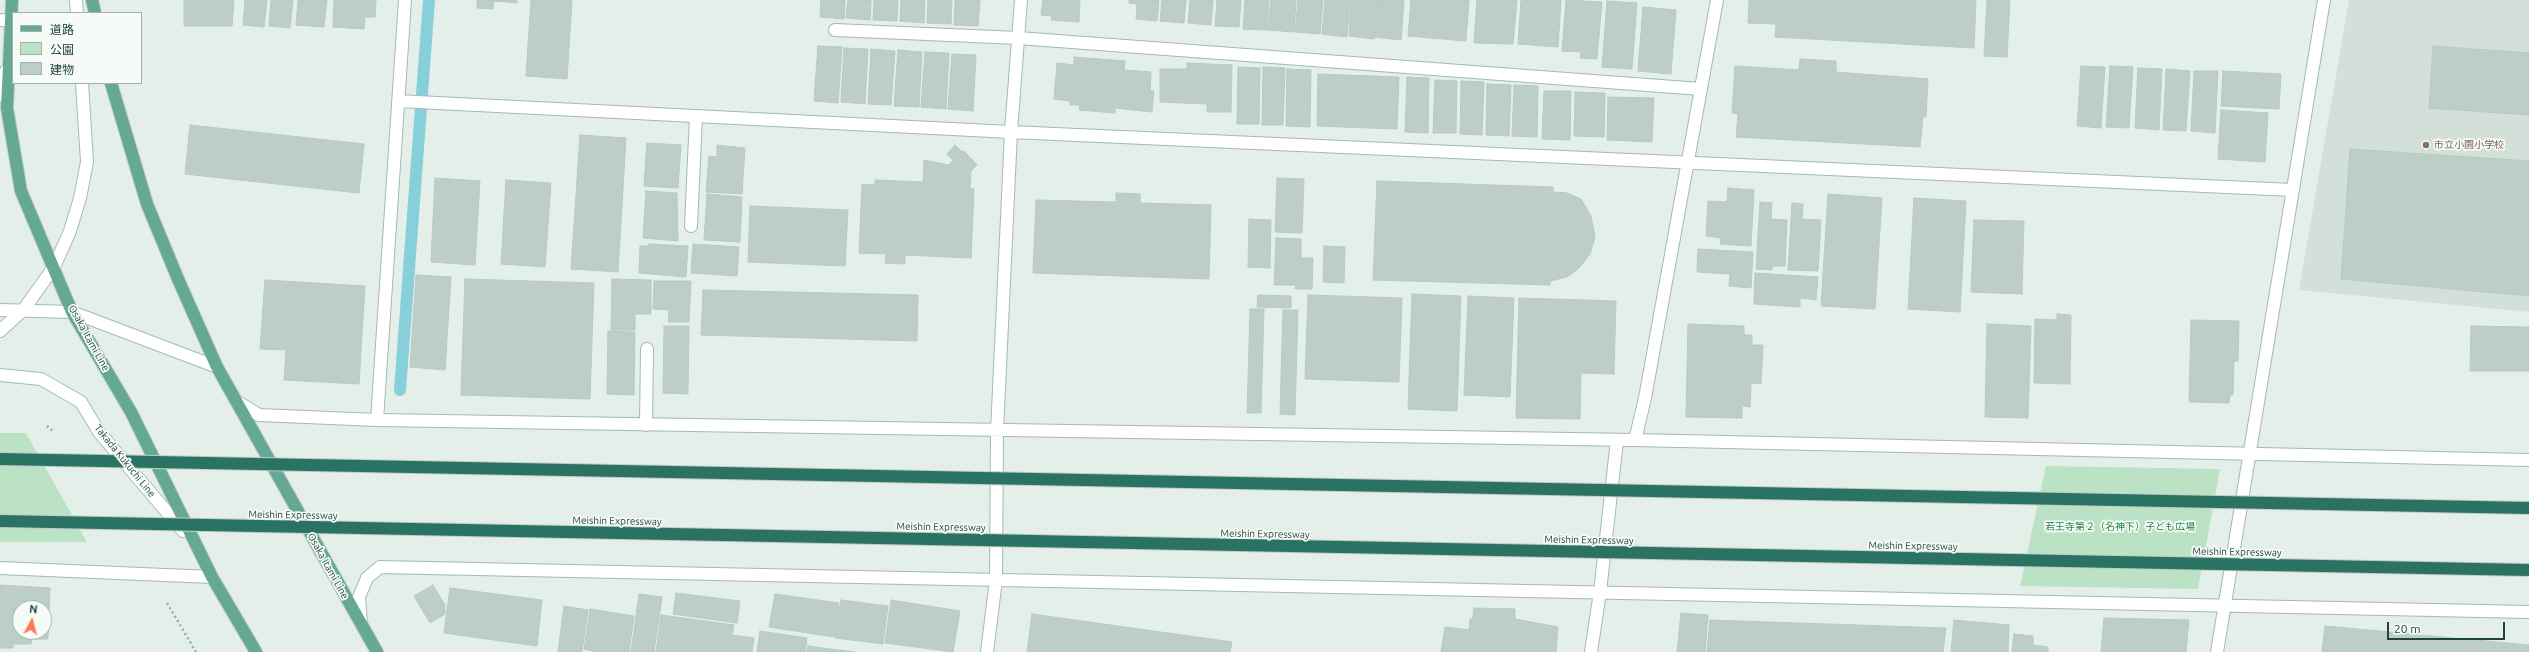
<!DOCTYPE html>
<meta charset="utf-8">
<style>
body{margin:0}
#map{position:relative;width:2529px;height:652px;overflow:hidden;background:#e5efea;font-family:Ubuntu,"Noto Sans JP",sans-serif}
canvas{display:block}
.legend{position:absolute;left:12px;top:12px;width:130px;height:72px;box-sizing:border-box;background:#f6fbf8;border:1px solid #a1b2ac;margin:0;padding:5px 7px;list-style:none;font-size:12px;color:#214439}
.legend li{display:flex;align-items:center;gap:8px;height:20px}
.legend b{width:20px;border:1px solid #a1b2ac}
.north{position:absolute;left:12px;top:600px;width:40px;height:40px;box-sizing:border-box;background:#f6fbf8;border:1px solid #a1b2ac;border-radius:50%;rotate:7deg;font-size:11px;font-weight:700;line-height:16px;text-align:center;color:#214439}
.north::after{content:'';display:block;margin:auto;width:14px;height:18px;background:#ff7753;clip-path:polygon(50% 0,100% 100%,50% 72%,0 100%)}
.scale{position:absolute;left:2387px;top:622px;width:118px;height:18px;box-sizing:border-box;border:2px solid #214439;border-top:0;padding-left:5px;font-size:12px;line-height:14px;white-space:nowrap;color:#214439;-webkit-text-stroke:3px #f6fbf8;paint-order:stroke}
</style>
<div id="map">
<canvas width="2529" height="652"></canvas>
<ul class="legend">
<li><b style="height:5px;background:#65a995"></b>道路</li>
<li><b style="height:11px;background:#bce2c5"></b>公園</li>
<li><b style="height:11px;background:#bccec6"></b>建物</li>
</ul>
<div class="north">N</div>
<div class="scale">20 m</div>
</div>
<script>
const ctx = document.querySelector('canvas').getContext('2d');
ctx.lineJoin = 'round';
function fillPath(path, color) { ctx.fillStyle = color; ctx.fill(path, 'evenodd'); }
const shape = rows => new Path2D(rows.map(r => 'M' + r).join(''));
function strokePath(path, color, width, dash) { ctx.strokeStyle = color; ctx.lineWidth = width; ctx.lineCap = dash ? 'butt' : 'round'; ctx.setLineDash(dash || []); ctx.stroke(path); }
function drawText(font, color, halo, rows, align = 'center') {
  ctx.font = font + ' Ubuntu,"Noto Sans JP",sans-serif'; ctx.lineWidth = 3.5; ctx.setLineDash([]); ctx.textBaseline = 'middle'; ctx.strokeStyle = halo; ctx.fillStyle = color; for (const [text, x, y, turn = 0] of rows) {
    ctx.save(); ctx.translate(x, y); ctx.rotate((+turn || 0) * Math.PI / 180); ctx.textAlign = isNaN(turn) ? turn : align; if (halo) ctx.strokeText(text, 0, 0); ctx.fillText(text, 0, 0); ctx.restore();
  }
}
const built = shape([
 [2349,0,2529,0,2529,312,2299,290]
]);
const green = shape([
 [0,433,26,433,87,542,0,542],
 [2046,466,2220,469,2198,589,2020,586]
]);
const stream = shape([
 [400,390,429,0]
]);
const building = shape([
 [184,0,234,0,232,26,184,26,184,0],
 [245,0,267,0,264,27,243,25,245,0],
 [271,0,293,0,290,28,269,26,271,0],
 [298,0,327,0,324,27,296,25,298,0],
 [334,0,376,0,375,17,365,17,364,29,333,27,334,0],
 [477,0,517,0,517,3,494,1,493,9,477,8,477,0],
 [531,0,572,0,567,79,526,76,531,0],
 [821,0,845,0,844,19,820,17,821,0],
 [848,0,871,0,870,20,846,18,848,0],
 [874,0,898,0,897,21,873,20,874,0],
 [901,0,925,0,924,23,900,21,901,0],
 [928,0,952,0,951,24,927,23,928,0],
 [955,0,980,0,978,26,954,25,955,0],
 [1043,0,1080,0,1079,22,1051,20,1052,16,1041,15,1043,0],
 [1129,0,1159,0,1157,21,1136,19,1137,4,1129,3,1129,0],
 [1162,0,1186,0,1184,23,1160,21,1162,0],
 [1190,0,1213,0,1211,25,1188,23,1190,0],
 [1217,0,1241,0,1239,27,1215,26,1217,0],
 [1245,0,1269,0,1267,30,1243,29,1245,0],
 [1271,0,1296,0,1294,32,1268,30,1271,0],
 [1298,0,1323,0,1320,34,1295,32,1298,0],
 [1325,0,1350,0,1347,37,1322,34,1325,0],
 [1351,0,1377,0,1374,39,1349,36,1351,0],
 [1378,0,1404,0,1401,40,1375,37,1378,0],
 [1411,0,1469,0,1466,41,1408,36,1411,0],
 [1477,0,1517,0,1513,44,1474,43,1477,0],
 [1521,0,1561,0,1558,47,1518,44,1521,0],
 [1566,0,1602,2,1597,59,1580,58,1581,52,1562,51,1566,0],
 [1749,0,1976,0,1974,48,1775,37,1776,24,1748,23,1749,0],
 [1987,0,2010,0,2007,57,1984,56,1987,0],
 [1607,1,1637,3,1632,69,1602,67,1607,1],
 [1643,7,1676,10,1671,74,1638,71,1643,7],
 [818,46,842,47,838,103,814,101,818,46],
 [2433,46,2529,53,2529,115,2429,108,2433,46],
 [844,48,868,49,865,104,841,102,844,48],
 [871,49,895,51,891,105,868,104,871,49],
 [898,50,922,52,919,107,894,106,898,50],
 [925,52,949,53,946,109,921,107,925,52],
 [952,54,976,55,973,111,948,109,952,54],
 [1074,57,1125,61,1124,70,1151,72,1150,91,1154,91,1152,112,1115,108,1115,113,1079,110,1080,105,1070,105,1070,101,1054,99,1057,63,1074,65,1074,57],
 [1800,59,1836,61,1836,72,1928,79,1926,117,1923,117,1920,147,1736,137,1738,114,1732,113,1735,66,1799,70,1800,59],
 [1187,63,1232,65,1231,112,1207,112,1207,104,1160,102,1160,69,1187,69,1187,63],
 [2081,66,2105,67,2101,128,2077,126,2081,66],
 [2110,66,2133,67,2129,128,2106,127,2110,66],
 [1238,67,1260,68,1259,124,1237,124,1238,67],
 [1263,67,1285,68,1283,125,1262,125,1263,67],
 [2138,68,2162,69,2159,130,2135,128,2138,68],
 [1287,69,1311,70,1310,127,1286,126,1287,69],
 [2166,69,2190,71,2186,131,2163,130,2166,69],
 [2194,71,2218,71,2215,133,2191,131,2194,71],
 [2223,71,2281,74,2279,109,2221,106,2223,71],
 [1318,74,1399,77,1397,129,1317,126,1318,74],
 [1407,77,1429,78,1428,133,1405,132,1407,77],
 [1435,80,1457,81,1456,133,1433,133,1435,80],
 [1461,81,1484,82,1482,135,1460,134,1461,81],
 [1487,84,1511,85,1509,136,1486,135,1487,84],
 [1514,85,1538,86,1537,137,1512,136,1514,85],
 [1544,91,1571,91,1570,140,1542,139,1544,91],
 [1575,92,1605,93,1604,137,1574,136,1575,92],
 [1608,97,1654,98,1652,142,1607,140,1608,97],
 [2221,110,2268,113,2265,162,2218,159,2221,110],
 [190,125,364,144,359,193,185,174,190,125],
 [580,135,626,138,618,272,571,269,580,135],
 [647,143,681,145,678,188,644,186,647,143],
 [717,145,745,148,742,194,706,192,709,156,717,157,717,145],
 [955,145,962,152,964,151,977,165,971,171,970,188,974,189,971,258,905,255,905,264,885,263,886,254,859,253,862,184,875,185,875,180,923,182,924,160,949,165,953,160,947,154,955,145],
 [2350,149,2529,161,2529,296,2341,279,2350,149],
 [435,178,480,181,475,265,431,262,435,178],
 [1277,178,1304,179,1302,233,1275,232,1277,178],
 [506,180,551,183,545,267,501,264,506,180],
 [1377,181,1553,187,1553,192,1567,193,1581,199,1591,216,1595,237,1590,254,1579,268,1567,277,1550,281,1550,285,1373,280,1377,181],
 [1728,188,1754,190,1751,246,1720,244,1721,238,1706,236,1708,201,1727,202,1728,188],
 [646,191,677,193,678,241,643,238,646,191],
 [1116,193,1140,194,1140,203,1211,205,1209,279,1033,273,1036,200,1116,202,1116,193],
 [707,194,742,197,740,242,704,240,707,194],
 [1828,194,1882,198,1875,309,1821,306,1828,194],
 [1914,198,1966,201,1960,312,1908,309,1914,198],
 [1760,202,1772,203,1771,219,1787,220,1785,266,1772,266,1772,270,1756,269,1760,202],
 [1792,203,1803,204,1802,219,1821,220,1818,271,1788,270,1792,203],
 [750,206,848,210,845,266,748,262,750,206],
 [1249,219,1271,220,1270,268,1248,267,1249,219],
 [1974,220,2024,221,2022,294,1971,292,1974,220],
 [1276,238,1301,239,1301,258,1313,258,1312,289,1295,289,1296,285,1274,285,1276,238],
 [649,244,688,246,686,277,639,273,640,246,649,246,649,244],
 [693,244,739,247,737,276,691,273,693,244],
 [1324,246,1345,247,1344,283,1323,282,1324,246],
 [1698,249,1753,252,1751,288,1729,286,1730,274,1697,272,1698,249],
 [1755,273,1818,277,1816,300,1800,298,1800,307,1754,304,1755,273],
 [416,275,451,277,445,370,410,367,416,275],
 [465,279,594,283,590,399,461,395,465,279],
 [612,279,651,280,651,314,635,314,635,330,611,330,612,279],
 [265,280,365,286,359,384,284,380,286,350,260,349,265,280],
 [654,281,691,281,689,322,668,322,669,310,653,309,654,281],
 [703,290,918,295,917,341,701,335,703,290],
 [1412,294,1461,296,1457,411,1408,409,1412,294],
 [1258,295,1291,296,1291,308,1257,307,1258,295],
 [1308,295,1402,298,1399,382,1305,379,1308,295],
 [1468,296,1514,298,1510,397,1464,395,1468,296],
 [1519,298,1616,301,1614,374,1581,373,1580,419,1516,418,1519,298],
 [1250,309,1264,309,1261,413,1247,413,1250,309],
 [1283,310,1298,310,1295,415,1280,414,1283,310],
 [2057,314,2071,315,2070,384,2034,383,2035,319,2057,320,2057,314],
 [2191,320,2239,321,2238,361,2234,361,2233,395,2230,395,2229,403,2189,402,2191,320],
 [1688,324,1744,326,1744,335,1752,335,1752,345,1763,345,1761,384,1751,383,1750,407,1742,406,1742,418,1686,417,1688,324],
 [1987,324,2031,326,2028,418,1985,417,1987,324],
 [664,326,689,326,688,394,663,393,664,326],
 [2471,326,2529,327,2529,371,2470,371,2471,326],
 [608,331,635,332,634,395,607,394,608,331],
 [0,585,50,588,48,639,32,639,31,644,13,644,13,648,0,648,0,585],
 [20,608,44,608,44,632,20,632,20,608],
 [433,585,445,605,445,614,430,623,414,596,433,585],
 [450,588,542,600,537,646,444,633,450,588],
 [676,593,740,601,737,623,673,614,676,593],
 [639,594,662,597,654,652,631,652,639,594],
 [775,594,839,603,834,637,769,627,775,594],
 [841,600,888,606,883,644,835,638,841,600],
 [891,600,960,611,953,652,885,643,891,600],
 [564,606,588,610,582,652,558,652,564,606],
 [1474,608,1515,609,1515,619,1558,627,1556,652,1441,652,1445,627,1469,630,1470,619,1473,618,1474,608],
 [590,609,634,616,629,652,596,652,584,649,590,609],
 [1681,613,1708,615,1705,652,1677,652,1681,613],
 [1032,614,1232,642,1230,652,1027,652,1032,614],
 [661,615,734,625,732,635,754,638,752,652,656,652,661,615],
 [2104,618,2189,620,2186,652,2101,652,2104,618],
 [1710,620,1946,628,1943,652,1707,652,1710,620],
 [1954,620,2009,625,2008,652,1951,652,1954,620],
 [2325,626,2529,645,2529,652,2322,652,2325,626],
 [760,631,807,638,805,652,757,652,760,631],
 [2014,634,2033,636,2033,645,2048,647,2048,652,2012,652,2014,634],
 [808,646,830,649,829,652,807,652,808,646],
 [830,649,855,652,830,652,830,649]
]);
const path = shape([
 [47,426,54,432],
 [167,603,196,652]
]);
const lane = shape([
 [691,226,696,116],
 [646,425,647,349]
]);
const street = shape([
 [0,20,11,21],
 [835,30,1018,38,1701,89],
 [398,101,1011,132,2293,190],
 [236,401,259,415,377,420,1635,440,2529,460],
 [377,420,405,0],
 [1635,440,1645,398,1717,0],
 [0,568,212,577],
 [361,624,359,597,367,578,380,567,2529,612],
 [987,652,996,580,997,431,1011,132,1021,0],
 [1591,652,1600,592,1617,440],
 [2217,652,2324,0]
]);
const secondary = shape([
 [76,0,77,13],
 [0,95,6,71],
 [0,310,72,312,217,367],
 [0,331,24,309,54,267,70,231,80,198,87,162,82,83],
 [0,375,41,379,81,402,99,432,183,531]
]);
const primary = shape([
 [12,0,7,108,21,191,72,312,131,412,212,577,256,652],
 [92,0,95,13],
 [111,83,147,204,178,279,217,367,377,652]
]);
const highwayBridge = shape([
 [0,459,2529,508],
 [0,521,2529,570]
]);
const markers = [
 [2426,145,4,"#8d6e63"]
];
const educationNames = [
 ["市立小園小学校",2434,145]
];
const streetNames = [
 ["Osaka Itami Line",89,338,61],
 ["Takada Kukuchi Line",125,461,51],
 ["Meishin Expressway",293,515,1],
 ["Meishin Expressway",617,521,1],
 ["Meishin Expressway",941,527,1],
 ["Meishin Expressway",1265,534,1],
 ["Meishin Expressway",1589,540,1],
 ["Meishin Expressway",1913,546,1],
 ["Meishin Expressway",2237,552,1],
 ["Osaka Itami Line",328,566,61]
];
const parkNames = [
 ["若王寺第２（名神下）子ども広場",2120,527]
];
fillPath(built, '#d3e0d9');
fillPath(green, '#bce2c5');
strokePath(stream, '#88d0d9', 12);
fillPath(building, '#bccec6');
strokePath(building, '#b6cac1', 1);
strokePath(lane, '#a6b8b1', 14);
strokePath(street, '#a6b8b1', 14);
strokePath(secondary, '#a2bcb2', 14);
strokePath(primary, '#c1cbc8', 14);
strokePath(path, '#82b6a4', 2.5, [2, 3]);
strokePath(lane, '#fff', 12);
strokePath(street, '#fff', 12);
strokePath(secondary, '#fff', 12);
strokePath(primary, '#65a995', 12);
strokePath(highwayBridge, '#c1cbc8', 14, []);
strokePath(highwayBridge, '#2a7362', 12);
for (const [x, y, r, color] of markers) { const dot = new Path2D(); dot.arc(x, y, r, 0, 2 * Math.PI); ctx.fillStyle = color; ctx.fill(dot); strokePath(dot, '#f6fbf8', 1.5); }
drawText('10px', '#785e54', '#f6fbf8', educationNames, 'left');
drawText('10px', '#214439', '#f6fbf8', streetNames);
drawText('10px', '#277f46', '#f6fbf8', parkNames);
</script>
